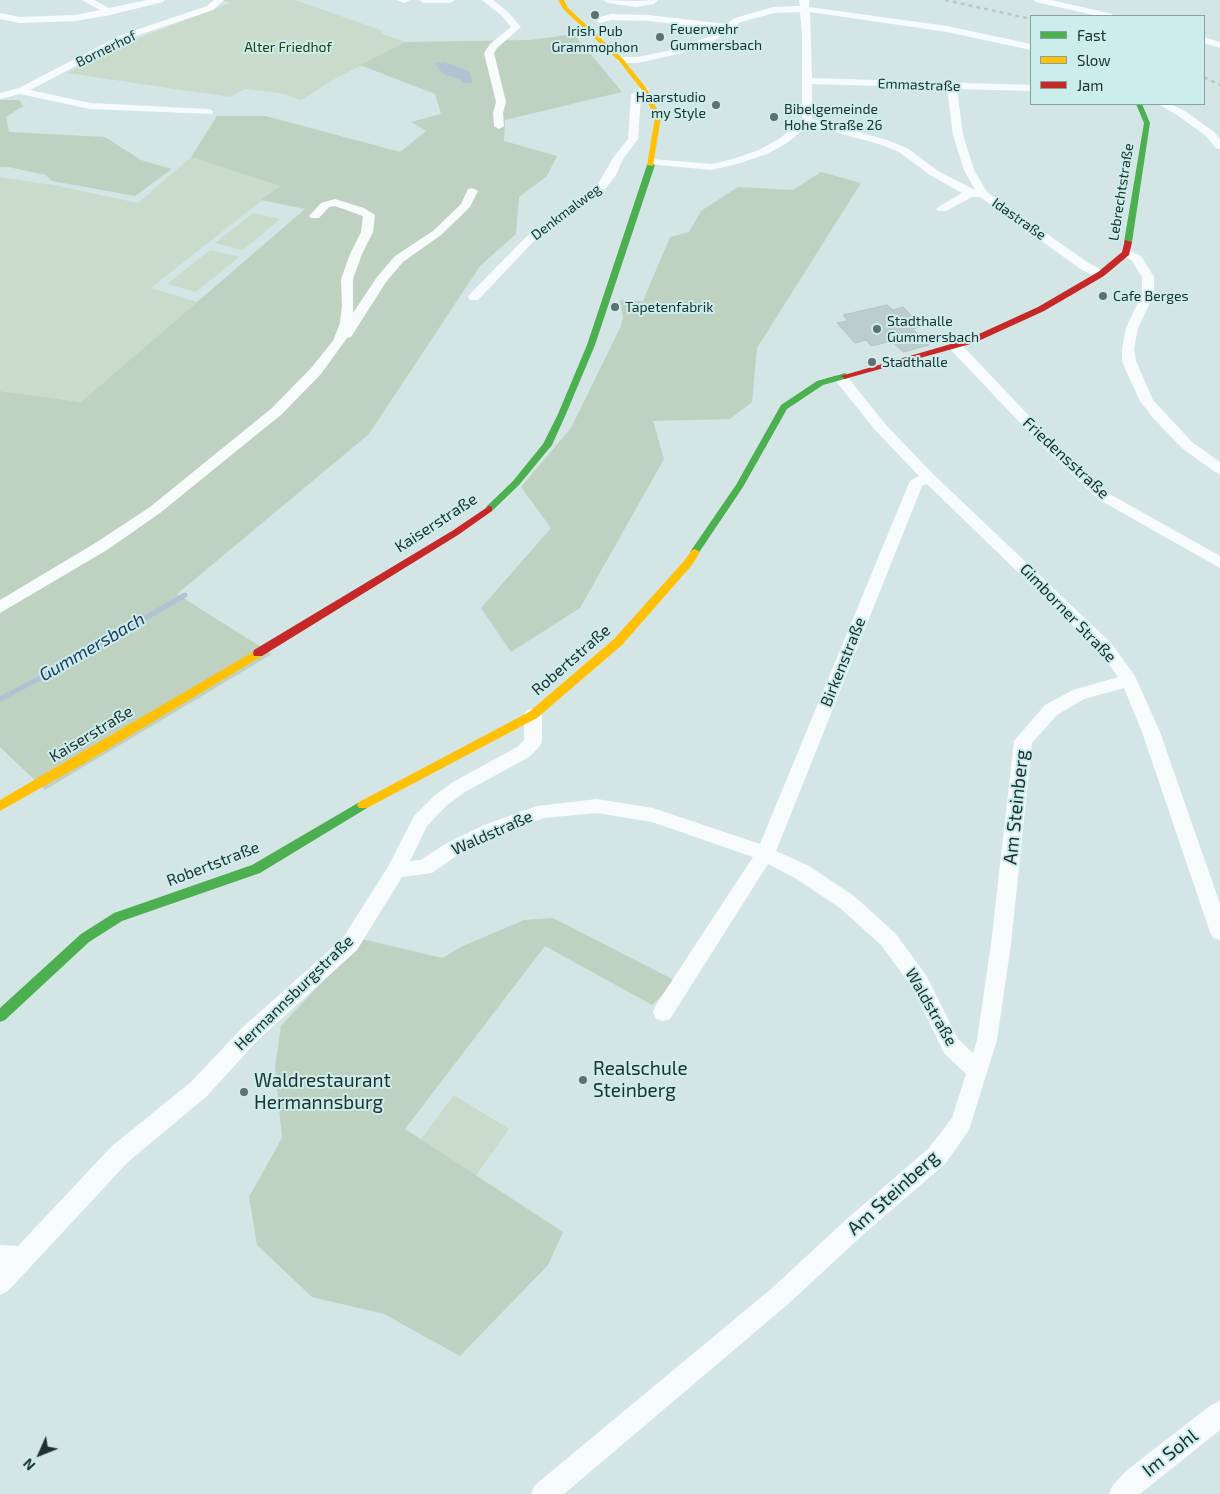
<!DOCTYPE html>
<meta charset="utf-8">
<style>
body{margin:0}
#map{position:relative;width:1220px;height:1494px;overflow:hidden;background:#d3e6e5;font-family:"Exo 2",sans-serif}
canvas{display:block}
.legend{position:absolute;left:1030px;top:15px;width:175px;height:90px;box-sizing:border-box;background:#cbeeed;border:1px solid #87a2a1;margin:0;padding:6px 9px;list-style:none;font-size:15px;color:#222f2f}
.legend li{display:flex;align-items:center;gap:10px;height:25px}
.legend b{width:25px;border:1px solid #87a2a1}
.north{position:absolute;left:15px;top:1429px;width:50px;height:50px;-webkit-text-stroke:4px #cbeeed;paint-order:stroke;rotate:226deg;font-size:14px;font-weight:700;line-height:20px;text-align:center;color:#222f2f}
.north::after{content:'';display:block;margin:auto;width:18px;height:22px;background:#222f2f;clip-path:polygon(50% 0,100% 100%,50% 72%,0 100%)}
</style>
<div id="map">
<canvas width="1220" height="1494"></canvas>
<ul class="legend">
<li><b style="height:6px;background:#4caf50"></b>Fast</li>
<li><b style="height:6px;background:#ffc107"></b>Slow</li>
<li><b style="height:6px;background:#c62828"></b>Jam</li>
</ul>
<div class="north">N</div>
</div>
<script>
const ctx = document.querySelector('canvas').getContext('2d');
ctx.lineJoin = 'round';
function fillPath(path, color) { ctx.fillStyle = color; ctx.fill(path, 'evenodd'); }
const shape = rows => new Path2D(rows.map(r => 'M' + r).join(''));
function strokePath(path, color, width, dash) { ctx.strokeStyle = color; ctx.lineWidth = width; ctx.lineCap = dash ? 'butt' : 'round'; ctx.setLineDash(dash || []); ctx.stroke(path); }
function drawText(font, color, halo, rows, align = 'center') {
  ctx.font = font + ' "Exo 2",sans-serif'; ctx.lineWidth = 4; ctx.setLineDash([]); ctx.textBaseline = 'middle'; ctx.strokeStyle = halo; ctx.fillStyle = color; for (const [text, x, y, turn = 0] of rows) {
    ctx.save(); ctx.translate(x, y); ctx.rotate((+turn || 0) * Math.PI / 180); ctx.textAlign = isNaN(turn) ? turn : align; if (halo) ctx.strokeText(text, 0, 0); ctx.fillText(text, 0, 0); ctx.restore();
  }
}
const green = shape([
 [223,0,295,0,383,31,380,33,405,42,333,80,301,100,280,93,245,89,230,97,67,73,113,48,230,3],
 [191,157,280,186,151,288,197,302,81,402,0,391,0,177,59,186,138,203],
 [253,213,280,219,243,250,215,243],
 [210,250,239,257,196,292,167,284],
 [454,1095,509,1129,435,1233,381,1193]
]);
const forest = shape([
 [574,34,622,92,505,120,504,141,557,156,547,176,519,197,516,234,480,266,369,434,177,594,272,654,45,790,0,747,0,391,81,402,305,209,261,200,280,186,191,157,217,116,266,116,400,152,426,131,411,122,441,114,435,94,360,65,405,42,530,40],
 [0,100,19,100,23,106,6,117,9,132,105,137,141,160,172,169,135,196,52,181,46,175,8,167,0,167],
 [821,172,861,183,757,348,752,402,730,419,653,421,664,459,580,608,511,652,481,608,551,528,521,487,571,428,620,328,623,318,620,300,643,301,670,237,689,232,701,211,738,187,793,190],
 [553,918,676,981,652,1005,545,946,405,1129,563,1232,548,1265,460,1356,384,1314,312,1297,257,1245,249,1197,282,1138,275,1067,281,1026,362,939,442,958,463,946,524,920]
]);
const water = shape([
 [444,62,469,71,472,80,471,83,462,83,460,79,445,75,436,66,437,63]
]);
const stream = shape([
 [0,699,59,668,185,595]
]);
const building = shape([
 [887,305,893,310,903,307,922,326,913,329,929,345,903,352,892,341,871,346,866,340,855,343,837,323,848,321,843,315,887,305]
]);
const street = shape([
 [82,0,94,0,109,8,147,0,165,0,163,2,110,15,76,21,20,23,0,19,0,13,20,17,76,15,100,10,82,0],
 [214,0,224,0,213,10,127,39,30,90,90,103,208,109,212,110,213,112,212,114,90,109,20,94,0,99,0,93,19,88,121,35,207,6,214,0],
 [396,0,410,0,405,3,396,0],
 [419,0,455,0,450,3,424,3,419,0],
 [482,0,493,0,508,12,521,27,497,48,494,53,506,102,503,113,504,126,499,129,494,126,493,113,496,102,484,53,490,44,511,27,502,16,482,0],
 [603,0,636,1,658,0,654,4,636,7,608,3,603,0],
 [799,0,809,0,809,7,947,26,1031,44,1031,50,947,32,810,12,812,78,1031,85,1031,91,957,89,963,135,974,170,987,192,1090,264,1105,271,1107,274,1105,277,1097,277,1082,270,980,197,972,197,946,211,938,211,936,209,938,207,962,193,930,175,899,152,879,144,809,125,787,143,767,154,737,164,712,170,648,164,647,162,648,160,652,159,712,164,733,159,759,150,779,139,802,120,802,34,800,12,774,13,741,22,714,41,682,53,638,63,621,63,616,60,621,57,638,57,676,49,708,37,719,29,648,21,611,20,600,23,597,22,597,18,611,14,648,15,726,24,735,18,773,7,800,6,799,0],
 [812,84,947,88,953,135,964,170,975,190,938,171,907,148,887,140,812,119,812,84],
 [1034,0,1051,0,1112,14,1114,16,1098,16,1036,2,1034,0],
 [1204,37,1220,42,1220,48,1204,43,1204,37],
 [644,86,649,89,641,96,638,139,623,159,616,175,606,188,534,241,478,300,470,300,468,297,470,294,526,237,598,184,613,158,628,139,631,95,644,86],
 [1158,104,1170,104,1185,111,1214,132,1220,139,1220,149,1216,148,1206,136,1177,115,1158,104],
 [472,188,478,191,470,207,441,235,403,262,386,282,351,337,347,338,321,374,282,414,160,513,107,550,0,613,0,600,97,542,150,507,272,408,311,368,333,341,340,323,342,305,341,279,350,254,361,232,363,216,335,206,329,207,319,218,311,218,309,216,321,203,335,199,364,208,375,215,373,232,362,254,353,279,353,313,377,277,395,256,433,231,461,204,468,189,472,188],
 [1126,249,1141,256,1154,277,1154,294,1138,328,1134,349,1136,361,1153,400,1192,442,1220,462,1220,474,1215,472,1182,448,1153,418,1140,401,1127,373,1122,361,1122,349,1126,328,1142,294,1142,277,1132,261,1120,253,1126,249],
 [956,343,961,344,1053,441,1108,493,1220,556,1220,568,1098,499,1043,447,951,350,950,347,951,344,956,343],
 [840,373,845,374,886,425,934,475,1111,643,1135,676,1160,732,1220,904,1220,940,1213,938,1210,932,1142,732,1124,688,1084,699,1057,715,1032,743,1011,944,997,1040,969,1130,945,1164,865,1233,787,1305,564,1494,531,1494,535,1485,771,1289,849,1217,929,1148,952,1118,966,1074,944,1053,912,987,881,945,840,908,795,878,768,864,670,1019,663,1021,656,1019,653,1012,656,1005,753,857,652,822,597,813,544,818,498,835,459,854,432,873,402,877,357,950,257,1041,207,1096,128,1162,8,1291,0,1295,0,1245,18,1246,112,1146,191,1082,243,1027,343,938,389,865,414,816,434,796,453,782,517,747,524,740,524,715,527,710,533,709,539,710,542,715,542,742,539,747,529,757,465,792,446,806,427,826,410,861,421,860,445,844,484,825,537,806,597,799,653,808,760,844,909,483,911,480,919,476,876,431,835,380,833,377,840,373],
 [927,484,1099,651,1118,677,1073,690,1045,705,1014,741,991,944,977,1040,973,1053,958,1039,926,975,895,933,854,896,809,866,776,851,922,486,927,484],
 [1220,1401,1220,1430,1140,1494,1109,1494,1113,1485,1126,1471,1211,1405,1220,1401]
]);
const fast = shape([
 [1136,104,1142,104,1150,123,1132,242,1128,244,1124,242,1144,123,1136,104],
 [651,163,655,165,595,345,566,414,552,445,519,485,492,511,486,511,486,507,513,481,543,444,558,414,587,345,647,165,651,163],
 [845,373,849,376,848,378,823,385,787,409,743,487,698,554,692,554,690,552,736,485,781,405,817,381,845,373],
 [363,800,367,802,369,805,367,808,260,873,122,921,89,942,5,1020,0,1022,0,1008,81,934,114,913,252,865,363,800]
]);
const slow = shape([
 [558,0,564,0,568,8,623,59,647,89,661,117,653,166,647,165,655,117,641,89,619,61,564,10,558,0],
 [695,549,700,552,692,565,622,645,537,718,367,808,359,808,357,805,359,802,529,712,614,639,684,561,692,550,695,549],
 [258,649,263,653,262,656,83,764,0,811,0,800,258,649]
]);
const jam = shape([
 [1125,240,1132,242,1129,255,1104,276,1044,311,974,343,848,378,845,379,841,376,968,339,1038,307,1098,272,1122,252,1125,240],
 [489,506,492,507,492,511,458,535,262,656,254,656,253,653,254,650,452,531,489,506]
]);
const rail = shape([
 [945,0,1031,19],
 [1204,77,1220,85]
]);
const markers = [
 [595,15,5,"#606f6f"],
 [660,37,5,"#606f6f"],
 [716,105,5,"#606f6f"],
 [774,117,5,"#606f6f"],
 [1103,296,5,"#606f6f"],
 [615,307,5,"#606f6f"],
 [877,329,5,"#606f6f"],
 [872,362,5,"#606f6f"],
 [583,1080,5,"#606f6f"],
 [244,1092,5,"#606f6f"]
];
const farPoinames = [
 ["Feuerwehr",670,29],
 ["Gummersbach",670,45],
 ["Irish Pub",595,31,"center"],
 ["Grammophon",595,47,"center"],
 ["Haarstudio",706,97,"right"],
 ["my Style",706,113,"right"],
 ["Bibelgemeinde",784,109],
 ["Hohe Straße 26",784,125],
 ["Cafe Berges",1113,296],
 ["Tapetenfabrik",625,307],
 ["Stadthalle",887,321],
 ["Gummersbach",887,337],
 ["Stadthalle",882,362]
];
const farParknames = [
 ["Alter Friedhof",288,47]
];
const farStreetnames = [
 ["Bornerhof",106,49,-26],
 ["Emmastraße",919,85,2],
 ["Lebrechtstraße",1121,192,-81],
 ["Denkmalweg",566,212,-37],
 ["Idastraße",1019,219,35]
];
const streetNames = [
 ["Friedensstraße",1066,458,43],
 ["Kaiserstraße",436,523,-33],
 ["Gimborner Straße",1068,613,46],
 ["Robertstraße",571,660,-41],
 ["Birkenstraße",843,662,-68],
 ["Kaiserstraße",91,734,-31],
 ["Waldstraße",492,833,-24],
 ["Robertstraße",213,864,-21],
 ["Hermannsburgstraße",294,993,-44],
 ["Waldstraße",931,1007,60]
];
const waterNames = [
 ["Gummersbach",92,647,-30]
];
const nearStreetnames = [
 ["Am Steinberg",1016,807,-84],
 ["Am Steinberg",893,1193,-42],
 ["Im Sohl",1170,1453,-38]
];
const nearPoinames = [
 ["Realschule",593,1069],
 ["Steinberg",593,1091],
 ["Waldrestaurant",254,1081],
 ["Hermannsburg",254,1103]
];
fillPath(green, '#cadacb');
fillPath(forest, '#bfd1c0');
fillPath(water, '#b0c2d4');
strokePath(stream, '#b0c2d4', 5);
fillPath(building, '#bdcdcf');
strokePath(building, '#b4c2c5', 1);
fillPath(street, '#f8fbfb');
fillPath(fast, '#4caf50');
fillPath(slow, '#ffc107');
fillPath(jam, '#c62828');
strokePath(rail, '#c0c5c5', 2.5, [4, 4]);
for (const [x, y, r, color] of markers) { const dot = new Path2D(); dot.arc(x, y, r, 0, 2 * Math.PI); ctx.fillStyle = color; ctx.fill(dot); strokePath(dot, '#cbeeed', 2); }
drawText('14px', '#222f2f', '#cbeeed', farPoinames, 'left');
drawText('14px', '#283c10', '#cbeeed', farParknames);
drawText('14px', '#222f2f', '#cbeeed', farStreetnames);
drawText('16px', '#222f2f', '#cbeeed', streetNames);
drawText('italic 18px', '#1f385d', '#cbeeed', waterNames);
drawText('19px', '#222f2f', '#cbeeed', nearStreetnames);
drawText('19px', '#222f2f', '#cbeeed', nearPoinames, 'left');
</script>
